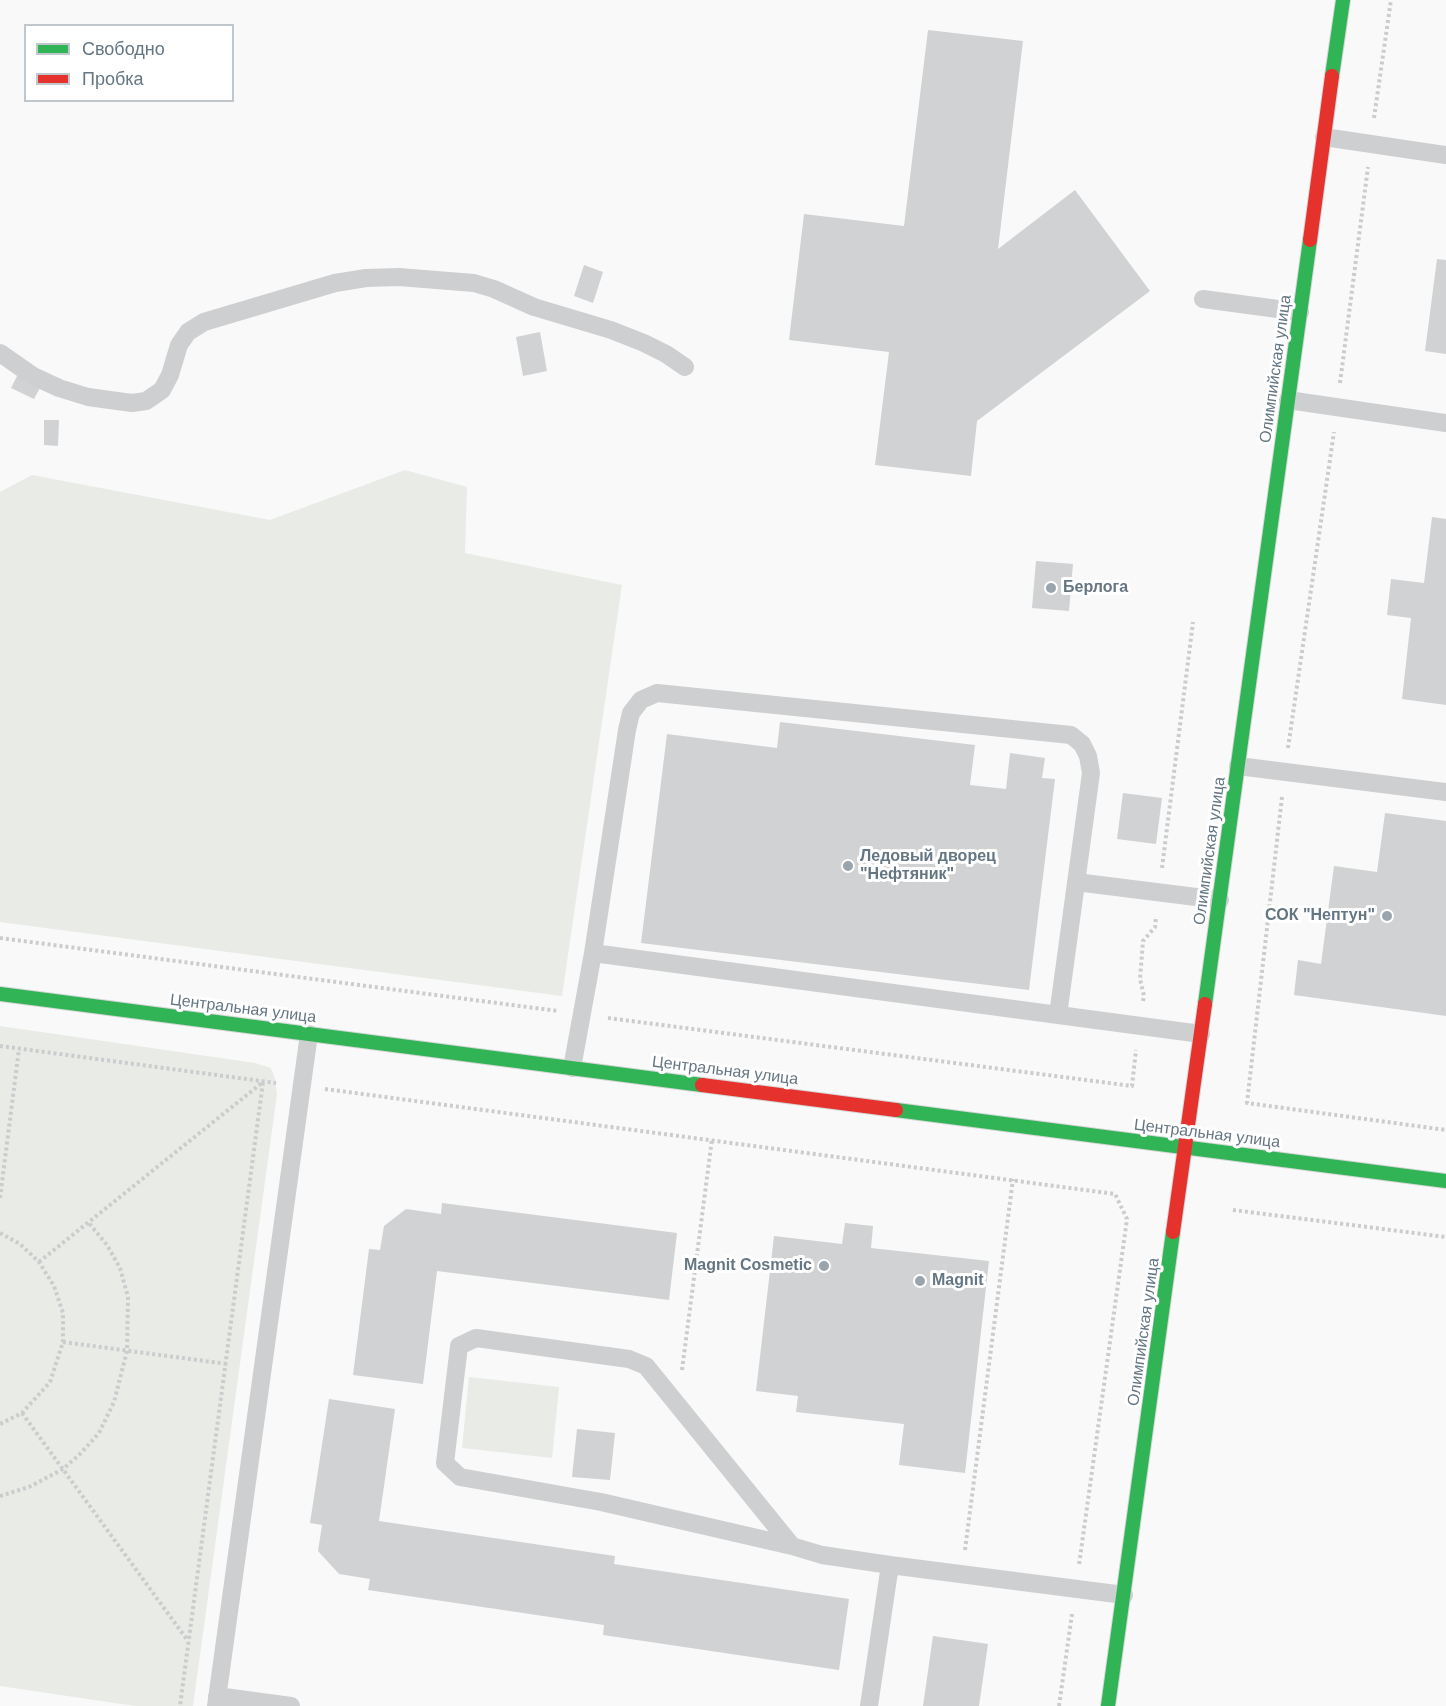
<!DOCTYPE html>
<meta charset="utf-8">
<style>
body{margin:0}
#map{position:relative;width:1446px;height:1706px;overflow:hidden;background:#f9f9f9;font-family:Arial,sans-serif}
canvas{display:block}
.legend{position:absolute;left:24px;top:24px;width:210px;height:78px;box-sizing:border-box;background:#fff;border:2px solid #c1c8cd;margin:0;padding:8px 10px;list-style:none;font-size:18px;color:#657683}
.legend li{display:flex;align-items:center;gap:12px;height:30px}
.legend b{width:30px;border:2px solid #c1c8cd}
</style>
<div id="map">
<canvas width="1446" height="1706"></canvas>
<ul class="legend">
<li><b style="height:8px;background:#30b455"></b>Свободно</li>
<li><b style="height:8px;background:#e5322d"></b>Пробка</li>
</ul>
</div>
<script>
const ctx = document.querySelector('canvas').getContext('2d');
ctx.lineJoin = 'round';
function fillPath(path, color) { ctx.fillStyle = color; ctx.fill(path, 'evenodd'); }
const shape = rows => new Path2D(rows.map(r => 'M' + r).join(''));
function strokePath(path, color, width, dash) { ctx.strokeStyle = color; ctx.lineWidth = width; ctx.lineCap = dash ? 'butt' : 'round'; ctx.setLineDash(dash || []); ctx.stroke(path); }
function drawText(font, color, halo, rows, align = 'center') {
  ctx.font = font + ' Arial,sans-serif'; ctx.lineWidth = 6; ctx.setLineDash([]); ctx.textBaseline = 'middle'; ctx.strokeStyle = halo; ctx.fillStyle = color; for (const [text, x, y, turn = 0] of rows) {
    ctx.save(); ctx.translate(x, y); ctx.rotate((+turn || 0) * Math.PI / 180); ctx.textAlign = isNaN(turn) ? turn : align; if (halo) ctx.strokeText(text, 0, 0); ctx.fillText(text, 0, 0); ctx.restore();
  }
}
const green = shape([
 [405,470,467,487,465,553,622,585,562,996,0,922,0,492,32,475,270,520],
 [0,1026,255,1063,271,1068,275,1079,277,1094,193,1706,135,1706,0,1686],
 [469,1377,559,1387,552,1458,462,1448]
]);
const building = shape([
 [928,30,1023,41,998,249,1075,190,1150,291,977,421,971,476,875,465,889,352,789,340,804,214,904,226],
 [1437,259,1446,260,1446,354,1425,351],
 [584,265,603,272,593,303,574,296],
 [540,332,547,371,523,376,516,337],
 [19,372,42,384,34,399,11,388],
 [44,420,59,420,58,446,44,445],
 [1432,517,1446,519,1446,705,1402,699,1411,618,1387,615,1391,579,1424,583],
 [1036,561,1073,564,1069,611,1032,608],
 [780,722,975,745,970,785,1006,789,1010,753,1045,758,1042,778,1055,779,1029,990,641,943,667,734,777,748],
 [1123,793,1162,798,1156,844,1117,839],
 [1385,813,1446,821,1446,1016,1294,995,1298,960,1321,964,1334,866,1377,872],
 [442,1203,677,1233,669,1300,437,1271,423,1384,353,1375,369,1249,380,1250,384,1226,406,1209,441,1214],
 [845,1223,873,1226,871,1248,989,1261,965,1473,899,1465,904,1424,796,1412,798,1396,756,1391,774,1236,842,1244],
 [329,1399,395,1409,379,1521,615,1556,614,1564,849,1599,839,1670,603,1635,604,1625,368,1590,370,1579,339,1574,318,1551,322,1525,310,1523],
 [577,1429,615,1433,610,1480,572,1477],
 [933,1636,988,1644,979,1706,923,1706]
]);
const path = shape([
 [1374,118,1391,0],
 [1340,383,1368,167],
 [1288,748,1334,432],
 [1282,797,1247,1103,1446,1130],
 [1162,868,1193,622],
 [0,938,558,1011],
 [1143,1001,1144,996,1140,979,1143,941,1155,927,1156,917],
 [608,1018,1132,1086,1136,1050],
 [0,1046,276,1083],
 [325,1089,1115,1194,1127,1219,1079,1565],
 [0,1198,19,1049],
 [1233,1210,1446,1237],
 [0,1233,20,1244,39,1262,54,1286,63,1313,63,1342,50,1382,22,1413,0,1424],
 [39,1262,263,1082,180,1706],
 [63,1342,227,1364],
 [682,1370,712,1139],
 [22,1413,188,1641],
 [0,1496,29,1487,63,1469,80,1454,99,1433,114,1402,127,1351,128,1297,120,1268,107,1245,88,1222],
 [965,1550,1013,1179],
 [1059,1706,1072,1614]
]);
const lane = shape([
 [1324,137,1446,155],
 [1203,299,1300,312],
 [0,353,33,376,59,388,88,397,132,403,146,401,162,390,170,375,179,345,188,332,204,322,335,283,366,278,399,277,474,283,494,289,534,307,611,330,644,343,666,354,685,367],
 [1288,400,1446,423],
 [1238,766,1446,792],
 [1076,882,1220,900],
 [593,953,627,730,631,713,641,700,657,693,1071,735,1082,744,1088,756,1091,773,1058,1015],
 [572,1068,593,953,1201,1034],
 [792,1546,646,1366,629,1359,476,1338,459,1346,445,1463,460,1477,601,1502,792,1546,822,1555,890,1565],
 [217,1696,291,1706],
 [216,1706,309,1034],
 [869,1706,890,1565,1124,1595]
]);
const fast = shape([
 [1332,76,1343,0],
 [0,994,702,1085],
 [1205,1004,1310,240],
 [896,1110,1446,1181],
 [1108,1706,1173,1232]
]);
const jam = shape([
 [1310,240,1332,76],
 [702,1085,896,1110],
 [1173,1232,1205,1004]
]);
const markers = [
 [1051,588,6,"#99a4ac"],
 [848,866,6,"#99a4ac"],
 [1387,916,6,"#99a4ac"],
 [824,1266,6,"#99a4ac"],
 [920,1281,6,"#99a4ac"]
];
const streetNames = [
 ["Олимпийская улица",1276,369,-82],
 ["Олимпийская улица",1210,851,-82],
 ["Центральная улица",243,1009,7],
 ["Центральная улица",725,1071,7],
 ["Центральная улица",1207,1134,7],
 ["Олимпийская улица",1144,1332,-82]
];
const poiNames = [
 ["Берлога",1063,588],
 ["Ледовый дворец",860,857],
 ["\"Нефтяник\"",860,875],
 ["СОК \"Нептун\"",1375,916,"right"],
 ["Magnit Cosmetic",812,1266,"right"],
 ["Magnit",932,1281]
];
fillPath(green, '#e8ebe6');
fillPath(building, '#d0d2d3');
strokePath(fast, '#d5d6d7', 16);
strokePath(jam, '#d5d6d7', 16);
strokePath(path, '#cbcccd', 4, [3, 3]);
strokePath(lane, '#cecfd0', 18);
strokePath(fast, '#30b455', 14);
strokePath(jam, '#e5322d', 14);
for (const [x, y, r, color] of markers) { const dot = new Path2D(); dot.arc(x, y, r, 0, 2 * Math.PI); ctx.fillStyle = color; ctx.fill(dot); strokePath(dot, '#fff', 2); }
drawText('16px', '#657683', '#fff', streetNames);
drawText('bold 16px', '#657683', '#fff', poiNames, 'left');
</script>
